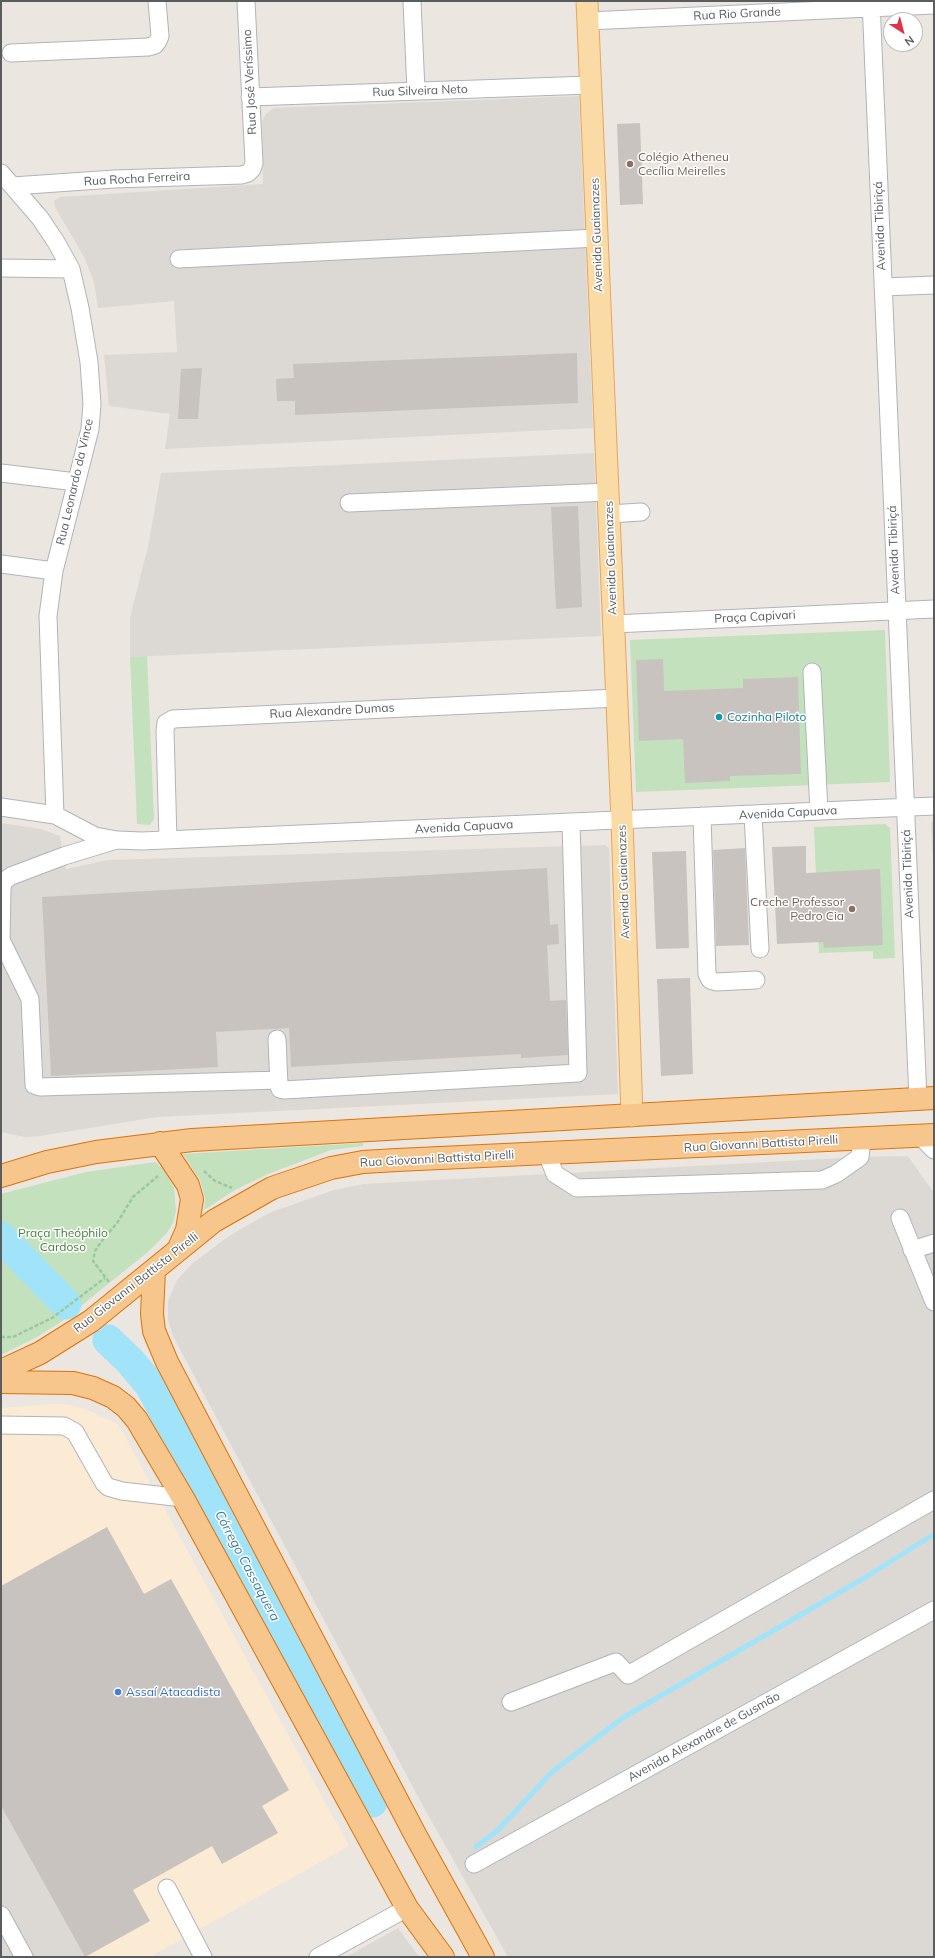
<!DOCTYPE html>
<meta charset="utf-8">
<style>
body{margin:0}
#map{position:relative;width:935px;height:1958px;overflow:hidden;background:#ebe6e0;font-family:Mulish,sans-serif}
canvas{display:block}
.frame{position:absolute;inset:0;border:2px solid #595d60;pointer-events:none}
.north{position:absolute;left:883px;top:12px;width:40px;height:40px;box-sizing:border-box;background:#fff;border:1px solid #bdbebf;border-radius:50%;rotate:144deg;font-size:11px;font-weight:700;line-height:16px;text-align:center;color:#595d60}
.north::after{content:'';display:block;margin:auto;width:14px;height:18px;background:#de3348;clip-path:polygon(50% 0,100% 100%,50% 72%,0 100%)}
</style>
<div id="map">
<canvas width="935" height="1958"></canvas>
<div class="frame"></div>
<div class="north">N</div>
</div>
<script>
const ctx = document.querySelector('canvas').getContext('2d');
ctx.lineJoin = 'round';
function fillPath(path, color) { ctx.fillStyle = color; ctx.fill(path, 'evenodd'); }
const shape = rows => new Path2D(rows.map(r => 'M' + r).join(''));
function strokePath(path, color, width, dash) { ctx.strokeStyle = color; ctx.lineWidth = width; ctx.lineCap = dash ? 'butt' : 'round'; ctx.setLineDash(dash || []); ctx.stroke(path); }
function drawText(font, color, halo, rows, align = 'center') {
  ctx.font = font + ' Mulish,sans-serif'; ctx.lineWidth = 3; ctx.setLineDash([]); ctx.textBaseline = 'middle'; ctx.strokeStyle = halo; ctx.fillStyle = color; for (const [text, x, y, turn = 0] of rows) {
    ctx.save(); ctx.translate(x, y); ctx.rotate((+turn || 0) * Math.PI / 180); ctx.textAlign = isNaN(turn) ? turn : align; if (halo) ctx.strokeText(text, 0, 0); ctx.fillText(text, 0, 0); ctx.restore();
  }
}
const commercial = shape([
 [48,1404,66,1404,85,1409,118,1424,349,1846,150,1957,85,1957,1,1806,1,1408]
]);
const industrial = shape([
 [579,96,593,428,165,449,170,414,109,406,104,355,177,352,174,301,98,308,94,282,84,257,55,207,54,201,60,197,263,184,262,121,266,114,274,108],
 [594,453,601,636,130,657,130,617,148,547,161,473],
 [1,823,41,829,60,836,66,869,108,860,605,845,609,848,618,1094,157,1117,40,1136,25,1137,1,1132],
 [908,1156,934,1193,934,1957,508,1957,423,1806,173,1336,168,1320,168,1301,177,1280,193,1263,229,1236,269,1213,334,1190,364,1184,860,1157],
 [1,1806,85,1957,1,1957],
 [398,1928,419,1957,346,1957]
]);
const education = shape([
 [931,822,934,822,934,885]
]);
const green = shape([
 [885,630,890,782,636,792,630,640],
 [147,656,154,819,150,825,137,824,130,657],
 [885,824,890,828,895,958,873,959,873,951,819,953,814,827],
 [363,1143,363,1146,331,1150,268,1174,235,1190,204,1210,205,1198,200,1180,183,1154],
 [155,1162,165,1171,174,1188,176,1211,173,1223,166,1234,149,1251,61,1322,37,1337,1,1355,1,1194,86,1172]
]);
const stream = shape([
 [476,1847,498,1830,552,1772,624,1717,866,1577,934,1534]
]);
const river = shape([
 [1,1237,66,1304],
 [108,1340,130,1361,150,1385,372,1802]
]);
const building = shape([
 [640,123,643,204,620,205,617,124],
 [577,353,578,403,295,415,295,401,277,401,276,379,294,378,293,364],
 [202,368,198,419,178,419,181,369],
 [578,506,582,607,556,609,551,507],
 [663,659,664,691,743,688,743,679,798,677,801,774,730,776,730,781,685,783,683,739,639,741,636,660],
 [806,846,806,873,880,869,883,945,824,948,823,942,777,944,772,847],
 [745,848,749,945,716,946,713,850],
 [686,851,689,948,656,949,652,852],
 [547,868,550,925,558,924,559,944,547,945,550,1001,566,1000,568,1055,521,1058,521,1054,291,1067,289,1028,216,1032,218,1067,51,1076,42,897],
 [690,978,693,1074,661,1076,657,979],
 [107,1527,144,1594,171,1579,289,1790,262,1806,278,1833,222,1864,212,1846,133,1890,150,1921,85,1957,1,1806,1,1586]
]);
const path = shape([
 [204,1171,215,1181,232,1188],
 [109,1282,93,1261,95,1251,101,1242,117,1223,133,1197,158,1176],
 [1,1337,13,1337,52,1318,105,1278]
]);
const minor = shape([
 [412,1,416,91],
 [871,1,918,1099],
 [588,21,934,5],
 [11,53,148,47,155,45,158,41,160,36,157,1],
 [250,97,590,85],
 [1,173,40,218,56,242,71,269,80,308,89,362,92,404,90,429,54,571,48,616,55,815],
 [13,186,114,179,242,175,248,173,252,169,254,163,246,1],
 [179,259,597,238],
 [1,268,71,269],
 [883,287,934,285],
 [1,473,76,482],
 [349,503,608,492],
 [609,514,641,512],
 [1,564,54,571],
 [614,624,934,609],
 [812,672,819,811],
 [1,807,55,815,95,836,117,840,142,841,934,806],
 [753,814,760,949],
 [702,816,707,974,710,980,716,982,756,980],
 [168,840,165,731,166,723,173,719,617,698],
 [113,841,64,856,11,876,4,881,2,888,1,940,30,999,34,1085,40,1087,279,1080],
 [277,1039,279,1086,280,1089,284,1090,578,1073,571,822],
 [920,1136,934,1150],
 [547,1154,555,1174,577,1188,822,1180,836,1174,860,1157,862,1139],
 [900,1218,934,1302],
 [912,1250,934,1243],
 [1,1425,64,1426,75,1432,104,1483,108,1487,122,1491,183,1498],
 [511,1702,616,1662,628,1675,934,1500],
 [474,1864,934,1610],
 [167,1888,203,1957],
 [1,1915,24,1957],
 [318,1957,407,1908]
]);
const major = shape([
 [587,1,622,820,632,1116]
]);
const highway = shape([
 [160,1143,188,1185,192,1199,187,1230,179,1248],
 [1,1176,47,1162,96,1152,192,1140,934,1098],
 [154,1270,152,1314,154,1331,167,1362,417,1838,483,1957],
 [1,1371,40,1353,91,1321,214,1221,272,1188,331,1168,363,1162,397,1160,934,1135],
 [1,1382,73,1383,93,1388,113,1397,126,1407,137,1420,183,1498,407,1908,443,1957]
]);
const markers = [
 [630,164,4,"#8d6e63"],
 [719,717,4,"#0f9aa8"],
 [852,909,4,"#8d6e63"],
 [118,1692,4,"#3f7fe0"]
];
const streetNames = [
 ["Rua Rio Grande",737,14,-3],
 ["Rua José Veríssimo",250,82,-93],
 ["Rua Silveira Neto",420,91,-2],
 ["Rua Rocha Ferreira",137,179,-3],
 ["Avenida Tibiriçá",880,226,-92],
 ["Avenida Guaianazes",597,235,-92],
 ["Rua Leonardo da Vince",75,482,-77],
 ["Avenida Tibiriçá",894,550,-92],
 ["Avenida Guaianazes",611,558,-92],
 ["Praça Capivari",755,617,-3],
 ["Rua Alexandre Dumas",332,711,-3],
 ["Avenida Capuava",788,813,-3],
 ["Avenida Capuava",464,827,-3],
 ["Avenida Tibiriçá",908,874,-92],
 ["Avenida Guaianazes",624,882,-92],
 ["Rua Giovanni Battista Pirelli",761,1144,-3],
 ["Rua Giovanni Battista Pirelli",437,1159,-3],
 ["Rua Giovanni Battista Pirelli",136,1283,-38],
 ["Avenida Alexandre de Gusmão",704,1737,-29]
];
const educationNames = [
 ["Colégio Atheneu",638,157],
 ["Cecília Meirelles",638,171],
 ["Creche Professor",844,902,"right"],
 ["Pedro Cia",844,916,"right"]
];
const cultureNames = [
 ["Cozinha Piloto",727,717]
];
const parkNames = [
 ["Praça Theóphilo",63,1233],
 ["Cardoso",63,1247]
];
const shopNames = [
 ["Assaí Atacadista",126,1692]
];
const waterNames = [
 ["Córrego Cassaquera",247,1566,62]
];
fillPath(commercial, '#fbead4');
fillPath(industrial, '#dcd8d4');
fillPath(education, '#ded7d1');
fillPath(green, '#c4e1bd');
strokePath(stream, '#a1e4f9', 5);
strokePath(river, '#a1e4f9', 31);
fillPath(building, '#c8c3bf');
strokePath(minor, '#b1b4b7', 19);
strokePath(major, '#e8a55c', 23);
strokePath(highway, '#dd730d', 24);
strokePath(path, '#9bc99f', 2.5, [4, 2]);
strokePath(minor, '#fff', 17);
strokePath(major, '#fadba6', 21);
strokePath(highway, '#f6c68c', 22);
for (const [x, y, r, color] of markers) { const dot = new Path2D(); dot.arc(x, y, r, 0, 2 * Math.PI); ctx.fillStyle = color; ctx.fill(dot); strokePath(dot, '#fff', 1.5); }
drawText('12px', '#595d60', '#fff', streetNames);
drawText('12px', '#785e54', '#fff', educationNames, 'left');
drawText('12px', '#0d838f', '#fff', cultureNames, 'left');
drawText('12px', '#437f38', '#fff', parkNames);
drawText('12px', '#366cbe', '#fff', shopNames, 'left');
drawText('italic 13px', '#3b7b98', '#fff', waterNames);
</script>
